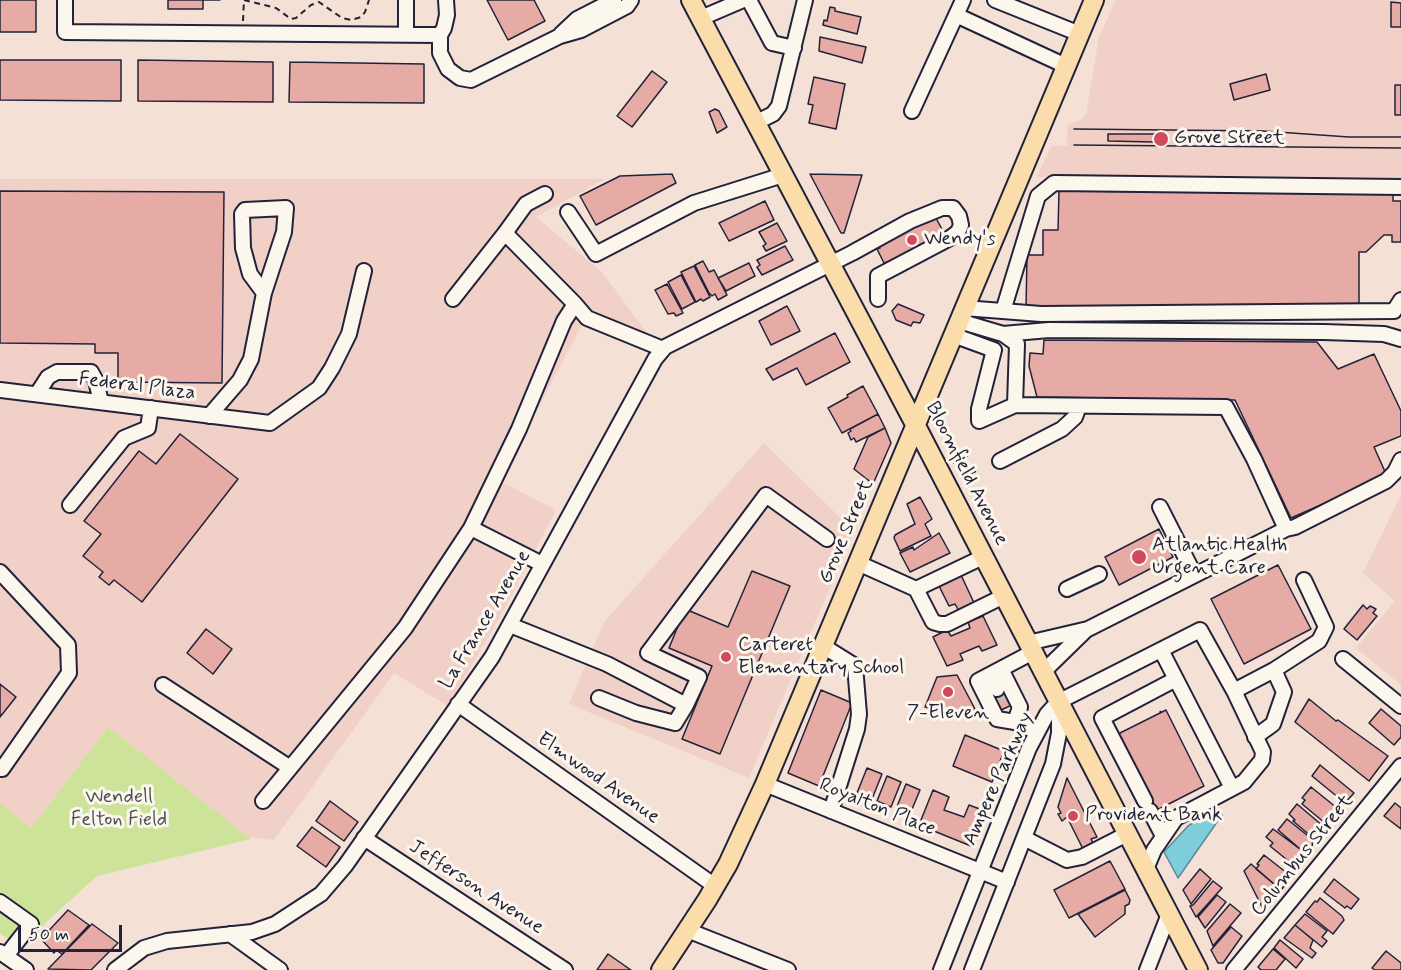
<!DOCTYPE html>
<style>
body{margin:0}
#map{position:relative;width:1401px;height:970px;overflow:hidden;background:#f5e0d6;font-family:Mynerve,sans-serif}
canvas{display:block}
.scale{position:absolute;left:18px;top:925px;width:104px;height:27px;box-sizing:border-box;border:3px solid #22223b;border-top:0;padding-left:8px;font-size:18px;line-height:21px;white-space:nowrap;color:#22223b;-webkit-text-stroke:4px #fbf7ec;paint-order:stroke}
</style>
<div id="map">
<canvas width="1401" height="970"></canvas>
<div class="scale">50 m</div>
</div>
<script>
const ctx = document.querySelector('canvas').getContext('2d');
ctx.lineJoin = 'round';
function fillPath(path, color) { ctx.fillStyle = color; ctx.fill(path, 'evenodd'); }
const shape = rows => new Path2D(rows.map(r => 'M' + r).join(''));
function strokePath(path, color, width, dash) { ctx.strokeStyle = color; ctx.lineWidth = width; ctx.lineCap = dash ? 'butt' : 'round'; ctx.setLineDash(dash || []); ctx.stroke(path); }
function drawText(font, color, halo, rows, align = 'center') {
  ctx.font = font + ' Mynerve,sans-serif'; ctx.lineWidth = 6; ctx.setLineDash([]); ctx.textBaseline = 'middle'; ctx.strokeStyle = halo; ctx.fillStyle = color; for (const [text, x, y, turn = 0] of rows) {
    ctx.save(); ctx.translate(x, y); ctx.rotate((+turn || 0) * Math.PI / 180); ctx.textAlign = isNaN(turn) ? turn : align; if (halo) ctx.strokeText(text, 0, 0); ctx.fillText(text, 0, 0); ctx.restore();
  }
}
const built = shape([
 [1116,0,1401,0,1401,179,1037,177,1051,146,1067,146,1068,124,1079,121,1086,115,1099,37],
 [0,179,605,179,536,217,602,272,649,336,590,309,500,481,556,510,500,617,448,706,394,673,274,840,248,837,108,727,31,828,0,803],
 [764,443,854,531,749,778,569,704,604,622],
 [1401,495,1401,685,1356,648,1395,601,1363,573]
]);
const green = shape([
 [108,727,251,839,97,876,44,924,22,949,0,933,0,803,31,828]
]);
const water = shape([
 [1217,809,1222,815,1178,878,1164,852,1188,826,1217,809]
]);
const building = shape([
 [0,0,36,0,36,32,0,32,0,0],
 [168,0,220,0,203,0,203,9,168,9,168,0],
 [487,0,534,0,545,21,508,40,487,0],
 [1391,2,1401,3,1401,27,1391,27,1391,2],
 [830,7,835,8,835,11,861,17,857,34,823,25,824,20,827,21,830,7],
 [820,37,866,47,862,63,819,51,820,37],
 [0,60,121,60,121,101,0,100,0,60],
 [138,60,273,62,273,102,138,101,138,60],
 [290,62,424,64,424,103,289,102,290,62],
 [652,71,667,82,632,127,617,116,652,71],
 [1266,74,1270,90,1234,100,1230,84,1266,74],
 [814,77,845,84,836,129,809,123,813,105,808,104,814,77],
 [1395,85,1401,85,1401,115,1395,115,1395,85],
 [715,109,719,111,727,127,717,133,709,112,715,109],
 [1108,134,1154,134,1154,142,1108,141,1108,134],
 [672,174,676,183,596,225,580,196,620,176,672,174],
 [810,174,862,175,844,233,841,233,810,174],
 [0,191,224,192,222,383,118,382,118,353,95,353,95,344,0,343,0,191],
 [1059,191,1393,193,1393,201,1401,201,1401,242,1392,242,1392,235,1384,235,1366,252,1359,252,1359,310,1026,308,1027,255,1043,255,1043,230,1058,230,1059,191],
 [765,201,774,220,729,241,719,223,765,201],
 [935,216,946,237,889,265,887,262,884,263,877,249,880,248,878,244,935,216],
 [777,223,787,241,766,251,763,246,766,244,759,232,777,223],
 [785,246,793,260,762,275,757,267,760,265,757,260,785,246],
 [703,261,709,272,714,270,727,295,718,300,715,294,712,296,709,293,695,265,703,261],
 [749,263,755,276,726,291,718,278,749,263],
 [694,266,710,297,703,301,701,299,696,302,681,272,694,266],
 [681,275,695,302,682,309,668,282,681,275],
 [667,284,683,313,676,316,674,313,668,314,655,290,667,284],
 [898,304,924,315,920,323,913,322,911,326,896,320,892,311,898,304],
 [787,306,800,331,771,345,759,321,787,306],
 [835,333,850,362,806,385,797,368,773,380,766,369,835,333],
 [1044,340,1317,342,1338,369,1374,354,1401,411,1401,436,1374,447,1387,476,1291,518,1235,400,1037,397,1029,366,1030,353,1043,354,1044,340],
 [863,386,878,414,842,433,828,408,848,397,847,395,863,386],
 [878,414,885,428,856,442,854,438,851,440,848,433,851,431,850,429,878,414],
 [885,428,891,443,873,484,854,469,868,437,885,428],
 [180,434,238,479,142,602,114,580,109,585,99,577,103,572,83,556,101,534,84,521,139,451,156,464,180,434],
 [920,497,932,519,925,524,931,536,900,551,894,538,895,535,915,524,907,504,920,497],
 [1159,529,1173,557,1119,585,1105,557,1159,529],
 [939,533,950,553,910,572,900,553,913,547,914,550,939,533],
 [1278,565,1311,629,1244,664,1211,599,1278,565],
 [752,571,790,586,720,754,682,739,712,666,669,648,685,609,728,627,752,571],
 [961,575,975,605,959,611,955,604,949,606,939,586,961,575],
 [1363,605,1367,609,1370,606,1376,609,1373,613,1377,616,1357,640,1344,629,1363,605],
 [983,616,997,645,982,651,979,646,960,654,963,660,947,666,933,637,947,630,951,636,970,628,968,622,983,616],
 [206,629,232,649,213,674,187,653,206,629],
 [957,675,975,709,958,716,925,707,937,677,957,675],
 [0,684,16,697,0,717,0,684],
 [1004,685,1014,704,999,711,989,693,1004,685],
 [821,690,852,703,819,786,788,773,821,690],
 [1309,699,1336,721,1338,720,1388,756,1369,781,1295,722,1309,699],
 [1381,709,1401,726,1401,737,1394,745,1369,723,1381,709],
 [1166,710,1204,786,1157,810,1118,734,1166,710],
 [965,735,1004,751,992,782,953,766,965,735],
 [1320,765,1354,793,1345,803,1312,776,1320,765],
 [867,768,882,774,872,799,857,793,867,768],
 [887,776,901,782,891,807,877,801,887,776],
 [1067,778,1097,837,1091,839,1096,849,1085,853,1067,817,1062,821,1058,814,1061,813,1058,807,1067,778],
 [906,784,920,790,910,814,896,809,906,784],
 [1311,787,1337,808,1331,819,1329,818,1325,823,1302,804,1305,800,1302,798,1311,787],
 [933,790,949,797,944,810,964,817,969,805,985,811,971,846,919,825,933,790],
 [330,801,358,822,344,841,316,821,330,801],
 [1395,803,1401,808,1401,829,1384,816,1395,803],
 [1297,804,1329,831,1319,843,1293,821,1295,820,1289,814,1297,804],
 [1287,819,1313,840,1312,847,1306,854,1278,830,1287,819],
 [312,827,340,847,326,867,297,846,312,827],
 [1273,829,1308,855,1297,868,1270,846,1273,843,1266,837,1273,829],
 [1264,855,1292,877,1281,890,1256,869,1259,865,1257,864,1264,855],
 [1110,861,1125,889,1069,918,1054,890,1110,861],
 [1251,864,1281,890,1264,911,1244,871,1251,864],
 [1200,869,1211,879,1191,904,1183,890,1200,869],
 [1334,879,1359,899,1351,909,1347,906,1345,908,1324,892,1334,879],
 [1213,881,1222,888,1196,917,1190,906,1193,905,1213,881],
 [1125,890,1130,900,1129,904,1125,906,1125,914,1095,937,1078,914,1125,890],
 [1217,895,1226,902,1205,928,1198,917,1217,895],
 [1320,898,1342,916,1344,920,1333,934,1306,912,1315,901,1317,902,1320,898],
 [1230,904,1241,913,1213,946,1207,931,1230,904],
 [68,910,89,925,62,954,56,950,54,953,41,939,68,910],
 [1305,914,1327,931,1322,937,1327,941,1322,947,1295,925,1305,914],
 [92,924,118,943,91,970,48,969,92,924],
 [1295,925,1313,940,1310,948,1316,953,1312,958,1284,938,1295,925],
 [1231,927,1242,936,1223,963,1218,963,1211,950,1231,927],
 [1280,940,1303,959,1296,968,1274,948,1280,940],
 [1273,949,1285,959,1276,970,1261,970,1258,967,1273,949],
 [1386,951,1401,963,1401,970,1375,970,1372,968,1386,951],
 [608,954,631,970,597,970,608,954]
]);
const minorTunnel = shape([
 [997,689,1007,707]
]);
const path = shape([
 [244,0,276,8,291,19,296,18,311,5,319,2,342,18,351,20,361,17,365,12,369,0],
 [243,21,244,0],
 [953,463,970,454],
 [961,478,978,470],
 [1160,711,1161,713]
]);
const minor = shape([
 [65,0,65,32,440,35,440,53,448,69,460,78,471,80,560,36,581,30,627,6,631,0],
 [406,0,406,34],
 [749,0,772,43,794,48],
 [995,0,1080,34],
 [956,15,1066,66],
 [701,18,743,0],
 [561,34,577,19,614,0],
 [440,35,444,28,447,15,446,0],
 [912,111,963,0],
 [755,123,773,114,779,106,805,0],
 [568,212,596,254,694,203,783,175],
 [505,233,526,204,545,194],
 [453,299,505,233,575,304],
 [964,308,1041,314,1394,311,1401,300],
 [1003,311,1038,196,1054,183,1401,187],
 [959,321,1003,334,1017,344,1015,405],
 [1003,334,1049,330,1324,332,1384,334,1401,339],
 [953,335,994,350,979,409,979,421,1015,405,1226,407,1254,459,1286,529,1088,629,1028,643],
 [0,390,270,423,319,388,332,368,349,334,364,271],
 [37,394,48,377,57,372,91,372,96,381,101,402],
 [209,416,240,380,251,359,264,293,284,232,286,208,245,210,242,214,243,248,250,274,264,293],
 [1000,461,1062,429,1075,417,1079,406],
 [70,505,124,438,148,428,151,408],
 [1160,507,1194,574],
 [1286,529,1295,527,1386,481,1395,472,1401,460],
 [858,563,916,589,983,557],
 [542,564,471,528,519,429,564,321,575,304,587,318,663,349],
 [0,572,68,645,69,673,2,769,0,769],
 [916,589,933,622,940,624,947,624,1004,596],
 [1067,589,1099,574],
 [510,625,607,664,686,705,699,677,648,653,766,495,827,539],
 [823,646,855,666,859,714,857,729,831,811],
 [1161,650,1232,788],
 [1033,652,978,681,997,719,1015,722,1037,732],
 [1343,659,1401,706],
 [1001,669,1020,707,1015,722],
 [1043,672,1086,630],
 [990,675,997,689],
 [163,685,289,767],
 [1234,691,1274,670,1319,641,1326,627,1304,580],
 [599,698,636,713,675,723,686,705],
 [458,704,715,886],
 [1255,737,1273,724,1284,692,1274,670],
 [765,784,1007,882],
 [263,801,405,628,471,528],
 [1145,801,1102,718,1176,679],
 [1150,811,1163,836],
 [364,838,565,970],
 [1024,838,1067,860,1082,857,1127,834],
 [0,902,31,924,6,956],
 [687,930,788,970],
 [230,934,280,970],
 [0,952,26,970],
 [115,970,144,948,167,941,252,932,275,924,321,894,345,866,492,657,655,359,665,347,852,253,910,221,942,208,953,208,959,216,961,225,958,232,950,238,878,276,878,299],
 [941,970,1029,748,1047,714,1058,702,1200,630,1234,691,1263,752,1262,760,1244,782,1176,818,1154,850,1146,869],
 [972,970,1053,764,1059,733,1059,703],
 [1147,970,1169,914],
 [1234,970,1401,766]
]);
const major = shape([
 [691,0,916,426,1198,970],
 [661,970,707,900,728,864,765,784,1094,0]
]);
const tram = shape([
 [1074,129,1263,131,1349,137,1401,137],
 [1074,145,1401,148]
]);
const markers = [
 [1161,139,8,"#d1495b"],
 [912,240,6,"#d1495b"],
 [1139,557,8,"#d1495b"],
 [726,657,6,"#d1495b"],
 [948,692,6,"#d1495b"],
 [1073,816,6,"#d1495b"]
];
const poiNames = [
 ["Grove Street",1174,139],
 ["Wendy's",924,240],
 ["Atlantic Health",1152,546],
 ["Urgent Care",1152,569],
 ["Carteret",738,646],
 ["Elementary School",738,669],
 ["7-Eleven",948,714,"center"],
 ["Provident Bank",1085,816]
];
const streetNames = [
 ["Federal Plaza",137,387,7],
 ["Bloomfield Avenue",966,474,63],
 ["Grove Street",847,532,-67],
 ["La France Avenue",486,620,-59],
 ["Elmwood Avenue",598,779,35],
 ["Ampere Parkway",999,779,-66],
 ["Royalton Place",877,808,22],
 ["Columbus Street",1303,856,-51],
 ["Jefferson Avenue",476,888,33]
];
const parkNames = [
 ["Wendell",119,798],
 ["Felton Field",119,821]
];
fillPath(built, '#f0d0c7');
fillPath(green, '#cde399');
fillPath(water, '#7ecdda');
strokePath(water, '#59899a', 1.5);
fillPath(building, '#e6aba4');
strokePath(building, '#22223b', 1.5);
strokePath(minorTunnel, '#cbbab7', 14, [14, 7]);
strokePath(minor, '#22223b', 18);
strokePath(major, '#22223b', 22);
strokePath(path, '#22223b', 2, [6, 4.5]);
strokePath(minor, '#fbf7ec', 14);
strokePath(major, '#faddab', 18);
strokePath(tram, '#22223b', 1.5);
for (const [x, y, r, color] of markers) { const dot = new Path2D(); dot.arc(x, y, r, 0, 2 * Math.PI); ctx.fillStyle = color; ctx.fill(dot); strokePath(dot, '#fbf7ec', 2); }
drawText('20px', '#22223b', '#fbf7ec', poiNames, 'left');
drawText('20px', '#22223b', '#fbf7ec', streetNames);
drawText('20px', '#4d5252', '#fbf7ec', parkNames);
</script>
